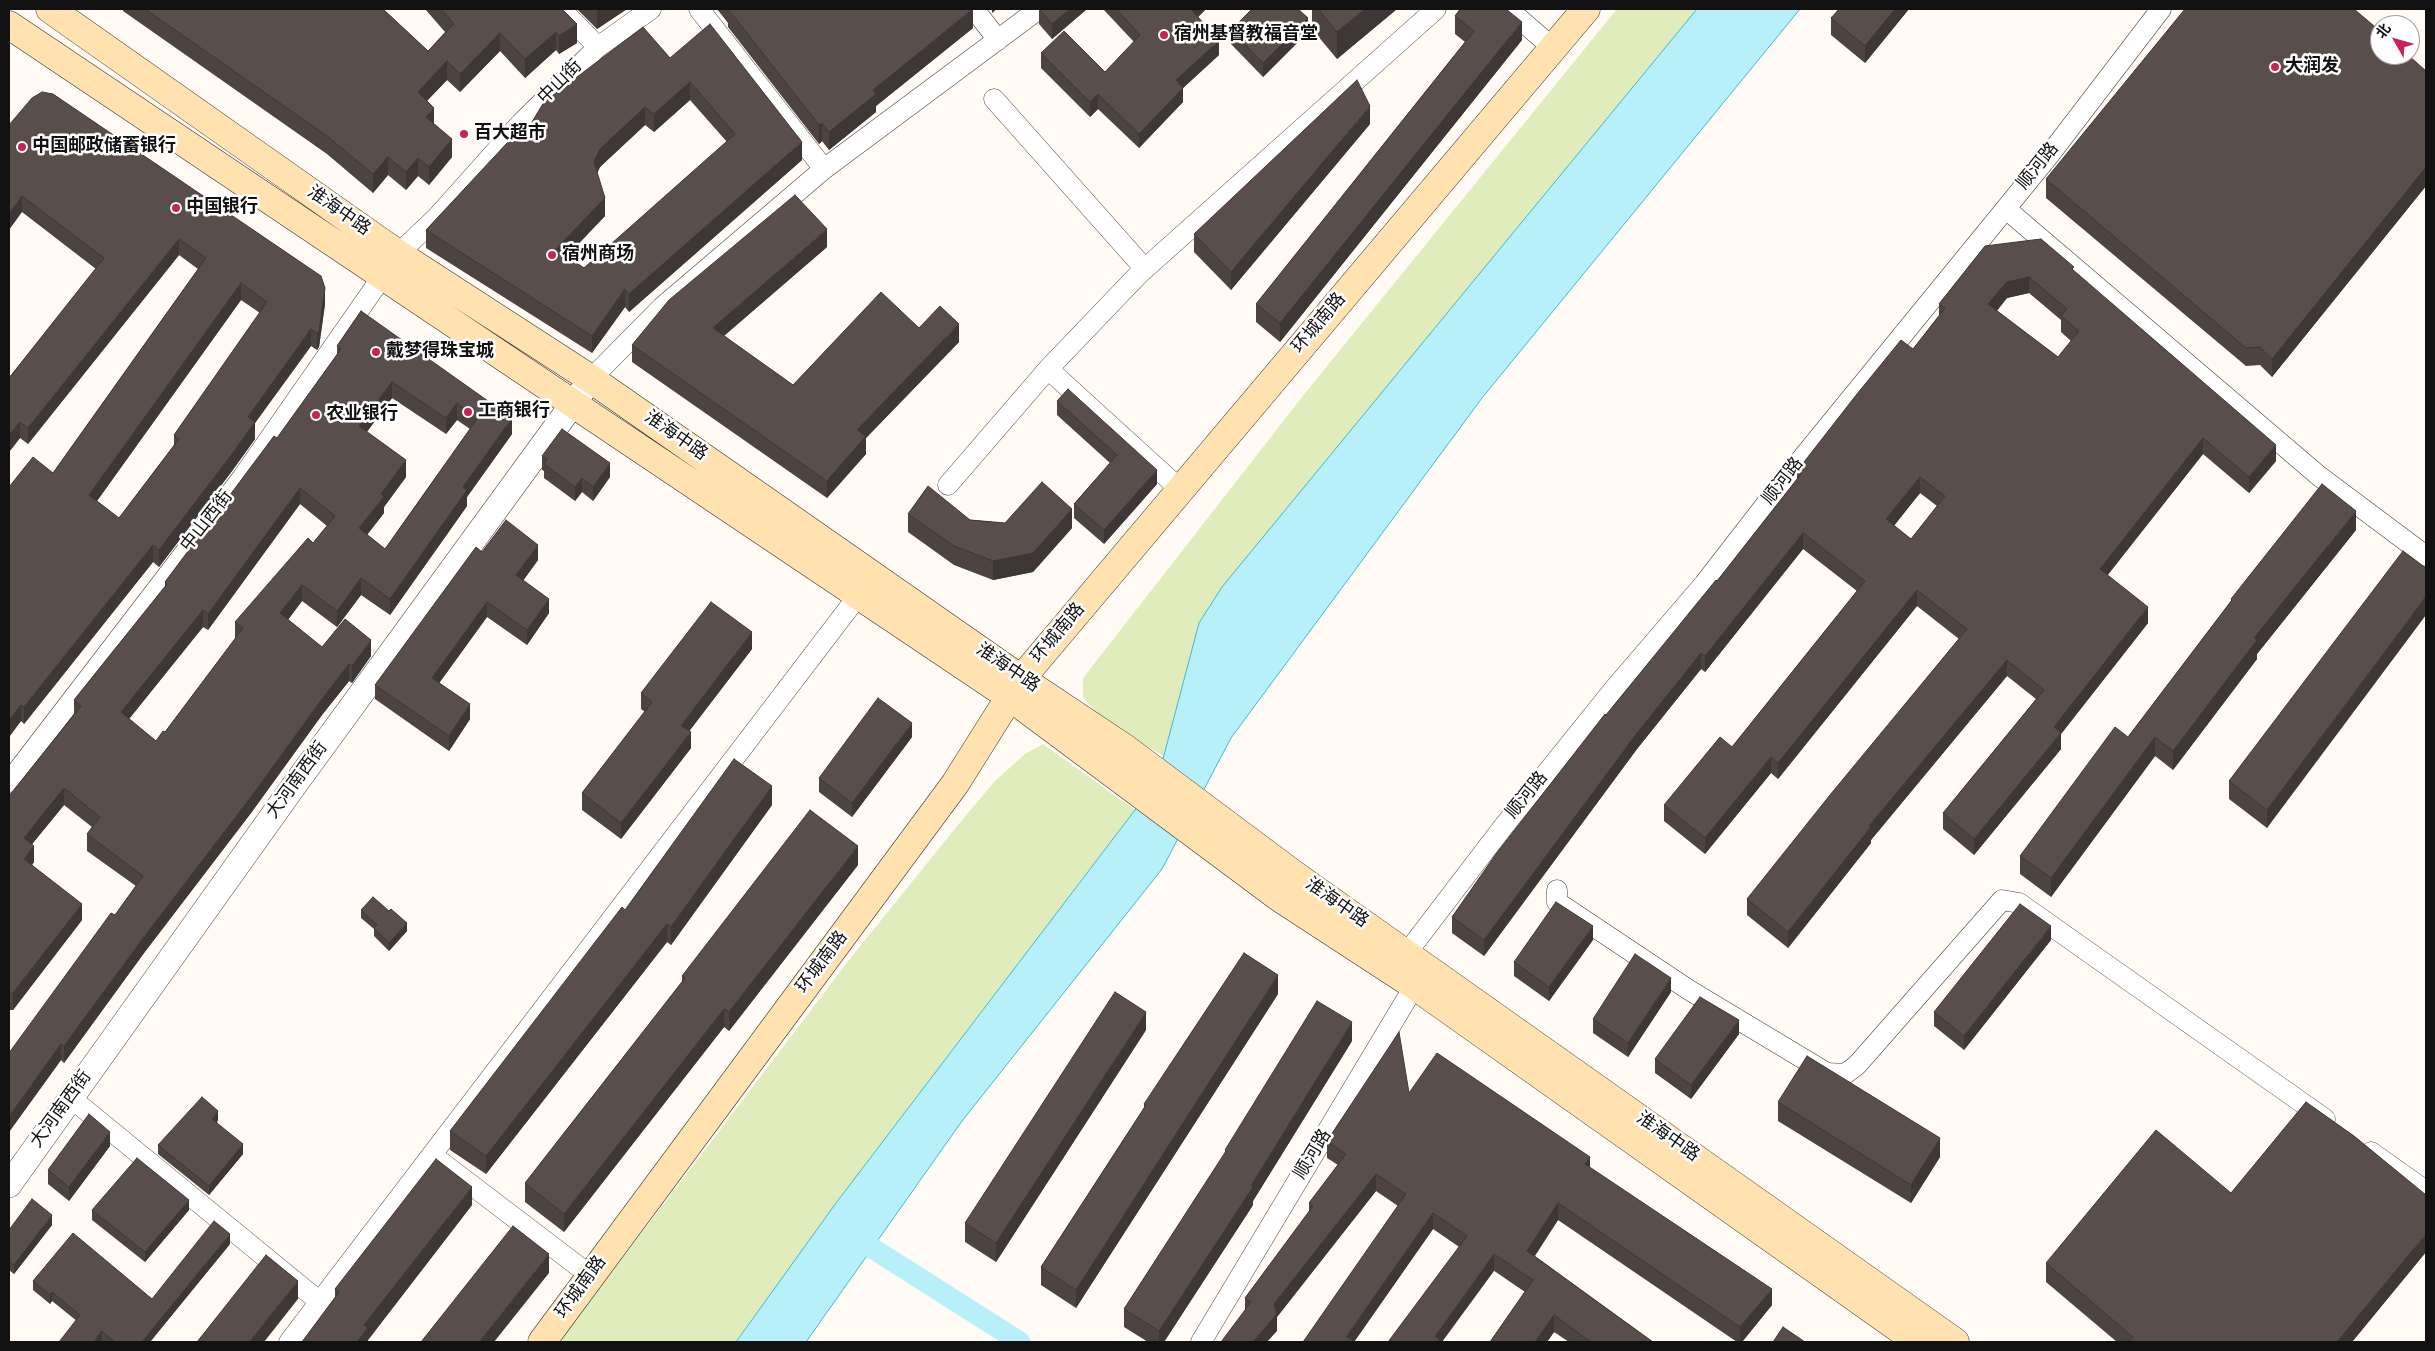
<!DOCTYPE html>
<meta charset="utf-8">
<style>
body{margin:0}
#map{position:relative;width:2435px;height:1351px;overflow:hidden;background:#fffaf4;font-family:Spectral,"Noto Sans SC",serif}
canvas{display:block}
.frame{position:absolute;inset:0;border:10px solid #111;pointer-events:none}
.north{position:absolute;left:2370px;top:15px;width:50px;height:50px;box-sizing:border-box;background:#fff;border:1px solid #a0a0a0;border-radius:50%;rotate:308deg;font-size:14px;font-weight:700;line-height:20px;text-align:center;color:#111}
.north::after{content:'';display:block;margin:auto;width:18px;height:22px;background:#c72354;clip-path:polygon(50% 0,100% 100%,50% 72%,0 100%)}
</style>
<div id="map">
<canvas width="2435" height="1351"></canvas>
<div class="frame"></div>
<div class="north">北</div>
</div>
<script>
const ctx = document.querySelector('canvas').getContext('2d');
ctx.lineJoin = 'round';
function fillPath(path, color) { ctx.fillStyle = color; ctx.fill(path, 'evenodd'); }
const shape = rows => new Path2D(rows.map(r => 'M' + r).join(''));
function strokePath(path, color, width, dash) { ctx.strokeStyle = color; ctx.lineWidth = width; ctx.lineCap = dash ? 'butt' : 'round'; ctx.setLineDash(dash || []); ctx.stroke(path); }
function drawText(font, color, halo, rows, align = 'center') {
  ctx.font = font + ' Spectral,"Noto Sans SC",serif'; ctx.lineWidth = 5; ctx.setLineDash([]); ctx.textBaseline = 'middle'; ctx.strokeStyle = halo; ctx.fillStyle = color; for (const [text, x, y, turn = 0] of rows) {
    ctx.save(); ctx.translate(x, y); ctx.rotate((+turn || 0) * Math.PI / 180); ctx.textAlign = isNaN(turn) ? turn : align; if (halo) ctx.strokeText(text, 0, 0); ctx.fillText(text, 0, 0); ctx.restore();
  }
}
const green = shape([
 [1617,9,1709,9,1169,759,1103,721,1083,697,1083,678,1306,392],
 [1043,744,1135,810,836,1203,736,1342,559,1342,849,960,962,820,995,781,1025,754]
]);
const water = shape([
 [1697,9,1800,9,1482,398,1231,738,1162,869,962,1121,806,1342,736,1342,836,1203,1135,810,1159,774,1199,623,1222,587,1697,9]
]);
const canal = shape([
 [872,1248,1020,1342]
]);
const minor = shape([
 [561,9,598,47],
 [699,9,824,169],
 [974,9,998,40],
 [1508,9,1553,48],
 [994,99,1145,269],
 [2006,209,2319,476,2426,556],
 [591,379,662,307,824,169,1039,9],
 [948,485,1048,369],
 [1181,490,1048,369,1139,274,1436,9],
 [9,782,242,478,398,254,437,217,521,123,598,47,651,9],
 [1557,890,1557,902,1689,990,1827,1073,1845,1074,1857,1065,2002,900,2019,903,2325,1119],
 [1406,954,1503,827,1614,689,1704,584,1790,473,2047,158,2161,9],
 [71,1098,320,1302],
 [2371,1152,2426,1191],
 [432,1155,591,1276],
 [289,1342,858,596],
 [1201,1342,1421,975]
]);
const tertiary = shape([
 [9,1185,296,783,591,379]
]);
const secondary = shape([
 [50,9,398,254,591,379,1021,679,1126,749,1296,876,1955,1342],
 [9,25,1010,697,1280,898,1415,986,1918,1342],
 [542,1342,955,784,1021,679,1586,9]
]);
const wall = shape([
 [123,9,383,9,428,51,445,32,425,9,562,9,577,43,559,54,556,50,525,78,500,51,460,92,447,80,427,101,434,124,452,157,429,185,418,176,406,190,388,175,373,193,327,154,123,11],
 [577,9,627,9,597,29],
 [717,9,973,9,973,28,876,106,876,112,829,150,822,141,819,144,728,27,728,23],
 [1039,9,1087,9,1052,39,1039,24],
 [1103,9,1206,9,1198,17,1219,55,1183,88,1183,102,1139,148,1098,109,1090,117,1041,68,1041,53,1105,72,1134,42],
 [1312,9,1397,9,1337,59,1312,29],
 [1909,9,1865,63,1831,35,1831,18],
 [1455,16,1522,40,1280,342,1256,322,1256,304,1465,42,1455,34],
 [1231,30,1308,32,1263,77,1231,44],
 [670,58,802,160,629,312,625,307,592,353,426,248,426,230,529,127],
 [690,100,727,142,584,268,567,256,605,216,597,173,600,167,645,125,654,132],
 [2426,71,2426,186,2272,377,2260,365,2246,366,2046,198,2046,179],
 [1370,124,1231,290,1194,252,1194,234],
 [9,125,325,304,319,347,317,350,311,346,255,423,255,439,232,471,159,567,153,562,24,724,21,721,9,737,9,487,53,473,198,269,179,255,28,444,20,438,9,452,9,378,96,269,22,212],
 [241,300,260,313,174,435,174,445,119,518,97,501],
 [1985,246,2074,271,2276,461,2249,493,2203,454,2107,575,2148,623,2061,734,2061,749,1974,855,1943,829,1943,813,2036,699,2007,676,1871,840,1871,843,1788,948,1747,915,1747,899,1959,639,1917,606,1778,779,1771,773,1705,854,1664,821,1664,805,1732,747,1857,591,1803,549,1705,672,1701,669,1637,749,1484,956,1452,933,1452,917,1606,715,1717,581,1797,479,1797,471,1913,349,1939,316,1939,304],
 [2029,293,2061,320,2061,332,2071,341,2058,357,1997,311,2007,298],
 [1920,493,1937,506,1911,539,1894,526],
 [827,247,724,336,793,385,919,328,959,342,866,438,866,454,827,498,632,362,632,345],
 [361,311,512,434,467,497,467,506,390,615,361,595,337,627,302,601,288,620,322,647,371,656,352,683,349,681,322,715,251,813,144,953,64,1063,61,1060,9,1132,115,915,136,886,87,851,87,834,92,827,64,805,32,844,34,862,32,865,82,920,13,1010,9,1010,9,796,74,714,74,700,165,587,165,582,277,438,337,355,337,346],
 [392,398,446,434,457,420,470,429,385,549,367,535,384,513,384,507,406,477,367,432],
 [300,504,327,526,313,543,235,622,235,639,165,732,156,741,129,719,203,627,208,630],
 [1057,401,1157,484,1104,544,1074,518,1074,504,1110,463,1057,415],
 [542,456,610,477,593,501,582,492,575,501,544,478,544,471,542,470],
 [908,514,1005,523,1072,528,1033,572,993,580,954,565,908,532],
 [2356,530,2257,654,2257,659,2173,770,2155,756,2051,897,2020,874,2020,856,2128,737,2231,601,2231,599],
 [482,552,538,560,523,581,549,613,527,645,487,617,439,683,470,719,449,751,375,699,375,685],
 [2426,568,2267,828,2229,799,2229,781],
 [752,649,689,731,691,748,621,839,582,810,582,793,645,712,641,709,641,693],
 [912,737,852,817,819,792,819,778],
 [772,805,671,945,667,942,486,1174,450,1150,450,1131,625,910],
 [858,865,729,1031,724,1027,564,1232,525,1202,525,1183,682,982,682,976],
 [361,910,407,931,389,951,374,936,374,929,361,918],
 [1593,940,1549,1001,1514,976,1514,962],
 [2051,940,1964,1050,1934,1026,1934,1012],
 [1671,992,1628,1057,1593,1033,1593,1019],
 [1278,994,1076,1308,1041,1285,1041,1267,1144,1108,1144,1104],
 [1146,1030,996,1262,965,1242,965,1223],
 [1739,1034,1691,1099,1655,1073,1655,1059],
 [1352,1041,1253,1201,1253,1205,1164,1342,1148,1342,1124,1327,1124,1309,1225,1154,1225,1150],
 [1409,1093,1590,1168,1772,1305,1742,1342,1737,1342,1558,1220,1535,1256,1653,1342,1569,1342,1554,1332,1547,1342,1490,1342,1525,1292,1433,1229,1354,1342,1398,1206,1376,1191,1277,1317,1277,1331,1245,1310,1245,1298,1309,1212,1309,1203,1338,1165,1327,1158,1327,1141],
 [1778,1102,1940,1157,1911,1203,1778,1121],
 [218,1120,217,1123,243,1154,209,1195,158,1154,158,1145],
 [110,1146,69,1201,48,1184,48,1170],
 [2231,1193,2426,1252,2352,1342,2117,1342,2046,1282,2046,1263],
 [472,1205,368,1340,368,1342,335,1298,335,1289],
 [92,1210,189,1210,145,1262,92,1220],
 [52,1225,14,1274,9,1270,9,1230],
 [230,1244,150,1342,103,1342,52,1301,50,1304,33,1290,33,1281,152,1299]
]);
const shadedWall = shape([
 [600,9,627,9,597,29,597,11],
 [973,9,973,28,876,106,876,112,829,150,829,132,873,90],
 [992,9,997,9,992,13],
 [1070,9,1087,9,1052,39,1052,24],
 [1191,9,1206,9,1191,24],
 [1365,9,1397,9,1337,59,1337,32],
 [1895,9,1909,9,1865,63,1865,46],
 [1308,18,1308,32,1263,77,1263,63],
 [1522,22,1522,40,1280,342,1280,323],
 [577,24,577,43,559,54,559,36],
 [556,32,556,50,525,78,525,59],
 [500,33,500,51,460,92,460,74],
 [1219,41,1219,55,1183,88,1183,102,1139,148,1139,134,1176,80],
 [447,61,447,80,418,110,418,92],
 [690,82,690,100,654,132,654,114],
 [1098,94,1098,109,1090,117,1090,102],
 [1370,106,1370,124,1231,290,1231,272],
 [645,107,645,125,600,167,594,179,594,162,600,149],
 [434,108,434,127,426,117],
 [822,123,822,141,819,144,819,125],
 [452,139,452,157,429,185,429,167],
 [802,142,802,160,629,312,629,294],
 [388,157,388,175,373,193,373,174],
 [418,158,418,176,406,190,406,172],
 [2426,167,2426,186,2272,377,2272,359],
 [22,196,22,212,9,230,9,213],
 [605,198,605,216,556,267,556,249],
 [827,229,827,247,713,345,713,328],
 [179,239,179,255,28,444,28,428],
 [2029,277,2029,293,2007,298,1988,320,1988,304,2007,282],
 [241,283,241,300,89,512,89,495],
 [325,288,325,304,319,347,317,350,317,333],
 [625,289,625,307,592,353,592,336],
 [959,324,959,342,866,438,866,454,827,498,827,481,857,430],
 [311,329,311,346,255,423,255,439,232,471,159,567,159,550,248,417],
 [392,382,392,398,359,442,359,426],
 [457,403,457,420,446,434,446,418],
 [512,418,512,434,467,497,467,506,390,615,390,599,463,487],
 [20,422,20,438,9,452,9,435],
 [2203,438,2203,454,2100,585,2100,569],
 [2276,445,2276,461,2249,493,2249,477],
 [406,460,406,477,384,507,384,513,359,545,359,528,381,494],
 [610,463,610,477,593,501,593,487],
 [1157,470,1157,484,1104,544,1104,530],
 [1920,477,1920,493,1886,535,1886,519],
 [582,478,582,492,575,501,575,487],
 [300,488,300,504,208,630,208,614],
 [1072,509,1072,528,1033,572,993,580,993,561],
 [2356,511,2356,530,2257,654,2257,659,2173,770,2173,751,2254,638],
 [1803,533,1803,549,1705,672,1705,656],
 [153,545,153,562,24,724,24,707],
 [538,545,538,560,516,590,516,575],
 [361,578,361,595,337,627,337,611],
 [302,585,302,601,280,630,280,613],
 [1917,590,1917,606,1778,779,1778,763],
 [2426,596,2426,615,2267,828,2267,810],
 [549,599,549,613,527,645,527,630],
 [487,602,487,617,432,693,432,678],
 [2148,607,2148,623,2061,734,2061,749,1974,855,1974,839,2054,727],
 [203,610,203,627,121,729,121,712],
 [752,632,752,649,681,742,681,726],
 [371,640,371,656,352,683,352,666],
 [1701,653,1701,669,1637,749,1484,956,1484,940,1637,733],
 [2007,660,2007,676,1871,840,1871,843,1788,948,1788,932,1869,826],
 [349,664,349,681,322,715,251,813,144,953,64,1063,64,1046,144,937,322,699],
 [470,704,470,719,449,751,449,736],
 [21,705,21,721,9,737,9,720],
 [912,723,912,737,852,817,852,803],
 [691,732,691,748,621,839,621,823],
 [2155,737,2155,756,2051,897,2051,878],
 [1771,757,1771,773,1705,854,1705,838],
 [772,786,772,805,671,945,671,927],
 [64,788,64,805,24,854,24,838],
 [34,846,34,862,24,876,24,859],
 [858,846,858,865,729,1031,729,1012],
 [82,904,82,920,13,1010,13,993],
 [407,923,407,931,389,951,389,943],
 [667,924,667,942,486,1174,486,1156],
 [1593,926,1593,940,1549,1001,1549,987],
 [2051,926,2051,940,1964,1050,1964,1036],
 [1278,975,1278,994,1076,1308,1076,1290],
 [1671,978,1671,992,1628,1057,1628,1043],
 [724,1009,724,1027,564,1232,564,1214],
 [1146,1012,1146,1030,996,1262,996,1243],
 [1739,1020,1739,1034,1691,1099,1691,1085],
 [1352,1022,1352,1041,1253,1201,1253,1205,1164,1342,1159,1342,1159,1331,1251,1186],
 [61,1044,61,1060,9,1132,9,1116],
 [218,1111,218,1120,212,1128,212,1119],
 [110,1132,110,1146,69,1201,69,1187],
 [1940,1138,1940,1157,1911,1203,1911,1185],
 [243,1144,243,1154,209,1195,209,1186],
 [1590,1157,1590,1174,1585,1164],
 [1376,1174,1376,1191,1277,1317,1277,1331,1267,1342,1253,1342,1274,1304],
 [472,1187,472,1205,368,1340,368,1342,357,1342,364,1325],
 [189,1200,189,1210,145,1262,145,1252],
 [1558,1203,1558,1220,1527,1267,1527,1251],
 [1433,1213,1433,1229,1354,1342,1346,1337],
 [52,1215,52,1225,14,1274,14,1265],
 [230,1234,230,1244,150,1342,142,1342],
 [2426,1234,2426,1252,2352,1342,2337,1342],
 [549,1254,549,1273,494,1342,479,1342],
 [1494,1254,1494,1271,1442,1342,1435,1342,1435,1336],
 [298,1281,298,1299,264,1342,249,1342],
 [1772,1289,1772,1305,1742,1342,1740,1342,1740,1327],
 [52,1292,52,1301,50,1304,50,1295],
 [1554,1315,1554,1332,1547,1342,1535,1342],
 [102,1331,102,1341,101,1342,93,1342]
]);
const building = shape([
 [145,9,383,9,428,51,454,24,441,9,562,9,577,24,559,36,556,32,525,59,500,33,460,74,447,61,418,92,434,108,426,117,452,139,429,167,418,158,406,172,388,157,373,174,327,136,145,9],
 [728,9,973,9,873,90,876,94,829,132,822,123,819,125,728,9],
 [1039,9,1070,9,1052,24,1039,9],
 [1116,9,1192,9,1191,9,1219,41,1176,80,1183,88,1139,134,1098,94,1090,102,1041,53,1064,31,1105,72,1140,35,1116,9],
 [1252,9,1298,9,1308,18,1263,63,1231,30,1252,9],
 [1318,9,1365,9,1337,32,1318,9],
 [1460,9,1506,9,1522,22,1280,323,1256,304,1474,31,1455,16,1460,9],
 [1839,9,1895,9,1865,46,1831,18,1839,9],
 [2185,9,2354,9,2380,31,2380,55,2408,55,2426,71,2426,167,2272,359,2260,347,2246,348,2046,179,2185,9],
 [710,24,802,142,629,294,625,289,592,336,426,230,521,128,529,127,544,102,643,27,670,58,710,24],
 [690,82,735,134,584,268,556,249,605,198,594,162,600,149,645,107,654,114,690,82],
 [1357,80,1370,106,1231,272,1194,234,1357,80],
 [42,92,53,94,321,276,325,288,319,331,317,333,311,329,248,417,255,422,232,454,159,550,153,545,24,707,21,705,9,720,9,487,33,457,53,473,206,258,179,239,28,428,20,422,9,435,9,378,104,258,22,196,9,213,9,125,32,98,42,92],
 [241,283,267,302,174,435,179,439,119,518,89,495,241,283],
 [795,195,827,229,713,328,793,385,881,292,919,328,940,306,959,324,857,430,866,436,827,481,632,345,669,300,795,195],
 [2041,239,2074,267,2072,269,2276,445,2249,477,2203,438,2100,569,2148,607,2054,727,2061,733,1974,839,1943,813,2044,690,2007,660,1869,826,1871,827,1788,932,1747,899,1830,795,1967,629,1917,590,1778,763,1771,757,1705,838,1664,805,1720,737,1732,747,1865,581,1803,533,1705,656,1701,653,1637,733,1484,940,1452,917,1496,854,1605,714,1606,715,1716,580,1717,581,1801,474,1797,471,1857,394,1901,340,1913,349,1945,308,1939,304,1985,246,2041,239],
 [2029,277,2067,309,2061,316,2079,331,2058,357,1988,304,2007,282,2029,277],
 [1920,477,1945,496,1911,539,1886,519,1920,477],
 [361,311,512,418,463,487,467,490,390,599,361,578,337,611,302,585,280,613,322,647,345,619,371,640,352,666,349,664,322,699,251,797,144,937,64,1046,61,1044,9,1116,9,1053,111,913,115,915,143,876,87,834,100,817,64,788,24,838,34,846,24,859,82,904,13,993,9,993,9,796,81,706,74,700,167,584,165,582,274,436,277,438,341,349,337,346,361,311],
 [392,382,446,418,457,403,477,419,385,549,359,528,384,497,381,494,406,460,359,426,392,382],
 [300,488,335,516,313,543,308,538,235,622,243,628,165,732,163,731,156,741,121,712,203,610,208,614,300,488],
 [1068,389,1157,470,1104,530,1074,504,1117,455,1057,401,1068,389],
 [562,429,610,463,593,487,582,478,575,487,544,464,547,459,542,456,562,429],
 [1042,482,1072,509,1033,553,993,561,954,546,908,514,928,486,970,520,1005,523,1042,482],
 [2322,484,2356,511,2254,638,2257,640,2173,751,2155,737,2051,878,2020,856,2115,727,2128,737,2232,600,2231,599,2322,484],
 [506,520,538,545,516,575,549,599,527,630,487,602,432,678,470,704,449,736,375,685,476,547,482,552,506,520],
 [2403,551,2426,568,2426,596,2267,810,2229,781,2403,551],
 [711,602,752,632,681,726,691,732,621,823,582,793,652,702,641,693,711,602],
 [878,698,912,723,852,803,819,778,878,698],
 [734,759,772,786,671,927,667,924,486,1156,450,1131,622,907,625,910,734,759],
 [810,810,858,846,729,1012,724,1009,564,1214,525,1183,685,978,682,976,810,810],
 [373,897,389,911,391,909,407,923,389,943,374,928,377,925,361,910,373,897],
 [1556,902,1593,926,1549,987,1514,962,1556,902],
 [2020,904,2051,926,1964,1036,1934,1012,2020,904],
 [1244,953,1278,975,1076,1290,1041,1267,1146,1105,1144,1104,1244,953],
 [1635,954,1671,978,1628,1043,1593,1019,1635,954],
 [1115,992,1146,1012,996,1243,965,1223,1115,992],
 [1700,997,1739,1020,1691,1085,1655,1059,1700,997],
 [1317,1001,1352,1022,1251,1186,1253,1187,1159,1331,1124,1309,1226,1151,1225,1150,1317,1001],
 [1399,1032,1409,1093,1437,1053,1590,1157,1585,1164,1772,1289,1740,1327,1558,1203,1527,1251,1653,1342,1591,1342,1554,1315,1535,1342,1490,1342,1533,1280,1494,1254,1435,1336,1440,1340,1438,1342,1388,1342,1467,1236,1433,1213,1346,1337,1353,1342,1303,1342,1406,1194,1376,1174,1274,1304,1277,1314,1253,1342,1221,1342,1251,1302,1245,1298,1313,1206,1309,1203,1346,1154,1327,1141,1399,1032],
 [1807,1056,1940,1138,1911,1185,1778,1102,1807,1056],
 [202,1097,218,1111,212,1119,243,1144,209,1186,158,1145,202,1097],
 [2306,1102,2354,1136,2426,1195,2426,1234,2337,1342,2129,1342,2133,1337,2046,1263,2156,1130,2231,1193,2306,1102],
 [89,1114,110,1132,69,1187,48,1170,89,1114],
 [137,1158,189,1200,145,1252,92,1210,137,1158],
 [436,1159,472,1187,364,1325,368,1328,357,1342,302,1342,339,1292,335,1289,436,1159],
 [32,1199,52,1215,14,1265,9,1261,9,1230,32,1199],
 [214,1221,230,1234,142,1342,115,1342,102,1331,93,1342,59,1342,80,1315,52,1292,50,1295,33,1281,73,1233,152,1299,214,1221],
 [513,1226,549,1254,479,1342,421,1342,513,1226],
 [266,1255,298,1281,249,1342,197,1342,266,1255],
 [1783,1327,1805,1342,1773,1342,1783,1327]
]);
const markers = [
 [1164,35,5,"#c72354"],
 [2275,67,5,"#c72354"],
 [464,134,5,"#c72354"],
 [22,147,5,"#c72354"],
 [176,208,5,"#c72354"],
 [552,255,5,"#c72354"],
 [376,352,5,"#c72354"],
 [468,412,5,"#c72354"],
 [316,415,5,"#c72354"]
];
const poiNames = [
 ["宿州基督教福音堂",1174,35],
 ["大润发",2285,67],
 ["百大超市",474,134],
 ["中国邮政储蓄银行",32,147],
 ["中国银行",186,208],
 ["宿州商场",562,255],
 ["戴梦得珠宝城",386,352],
 ["工商银行",478,412],
 ["农业银行",326,415]
];
const streetNames = [
 ["中山街",561,83,-45],
 ["顺河路",2039,167,-51],
 ["淮海中路",338,212,35],
 ["环城南路",1320,324,-50],
 ["淮海中路",675,437,35],
 ["顺河路",1784,482,-52],
 ["中山西街",208,522,-52],
 ["环城南路",1059,634,-50],
 ["淮海中路",1007,669,34],
 ["大河南西街",298,781,-54],
 ["顺河路",1528,796,-51],
 ["淮海中路",1336,904,35],
 ["环城南路",823,963,-53],
 ["大河南西街",62,1110,-54],
 ["淮海中路",1667,1138,35],
 ["顺河路",1314,1155,-59],
 ["环城南路",582,1288,-54]
];
fillPath(green, '#e1ecbc');
fillPath(water, '#b7f0f8');
strokePath(water, '#3cbbd2', 1);
strokePath(canal, '#b7f0f8', 21);
strokePath(minor, '#444', 21);
strokePath(tertiary, '#444', 26);
strokePath(secondary, '#333', 29);
strokePath(minor, '#fff', 20);
strokePath(tertiary, '#fff', 25);
strokePath(secondary, '#ffe2af', 28);
fillPath(wall, '#4d4341');
fillPath(shadedWall, '#3f3735');
fillPath(building, '#5a4e4c');
strokePath(building, '#3f3735', 1);
for (const [x, y, r, color] of markers) { const dot = new Path2D(); dot.arc(x, y, r, 0, 2 * Math.PI); ctx.fillStyle = color; ctx.fill(dot); strokePath(dot, '#fff', 2); }
drawText('bold 18px', '#111', '#fff', poiNames, 'left');
drawText('18px', '#111', '#fff', streetNames);
</script>
